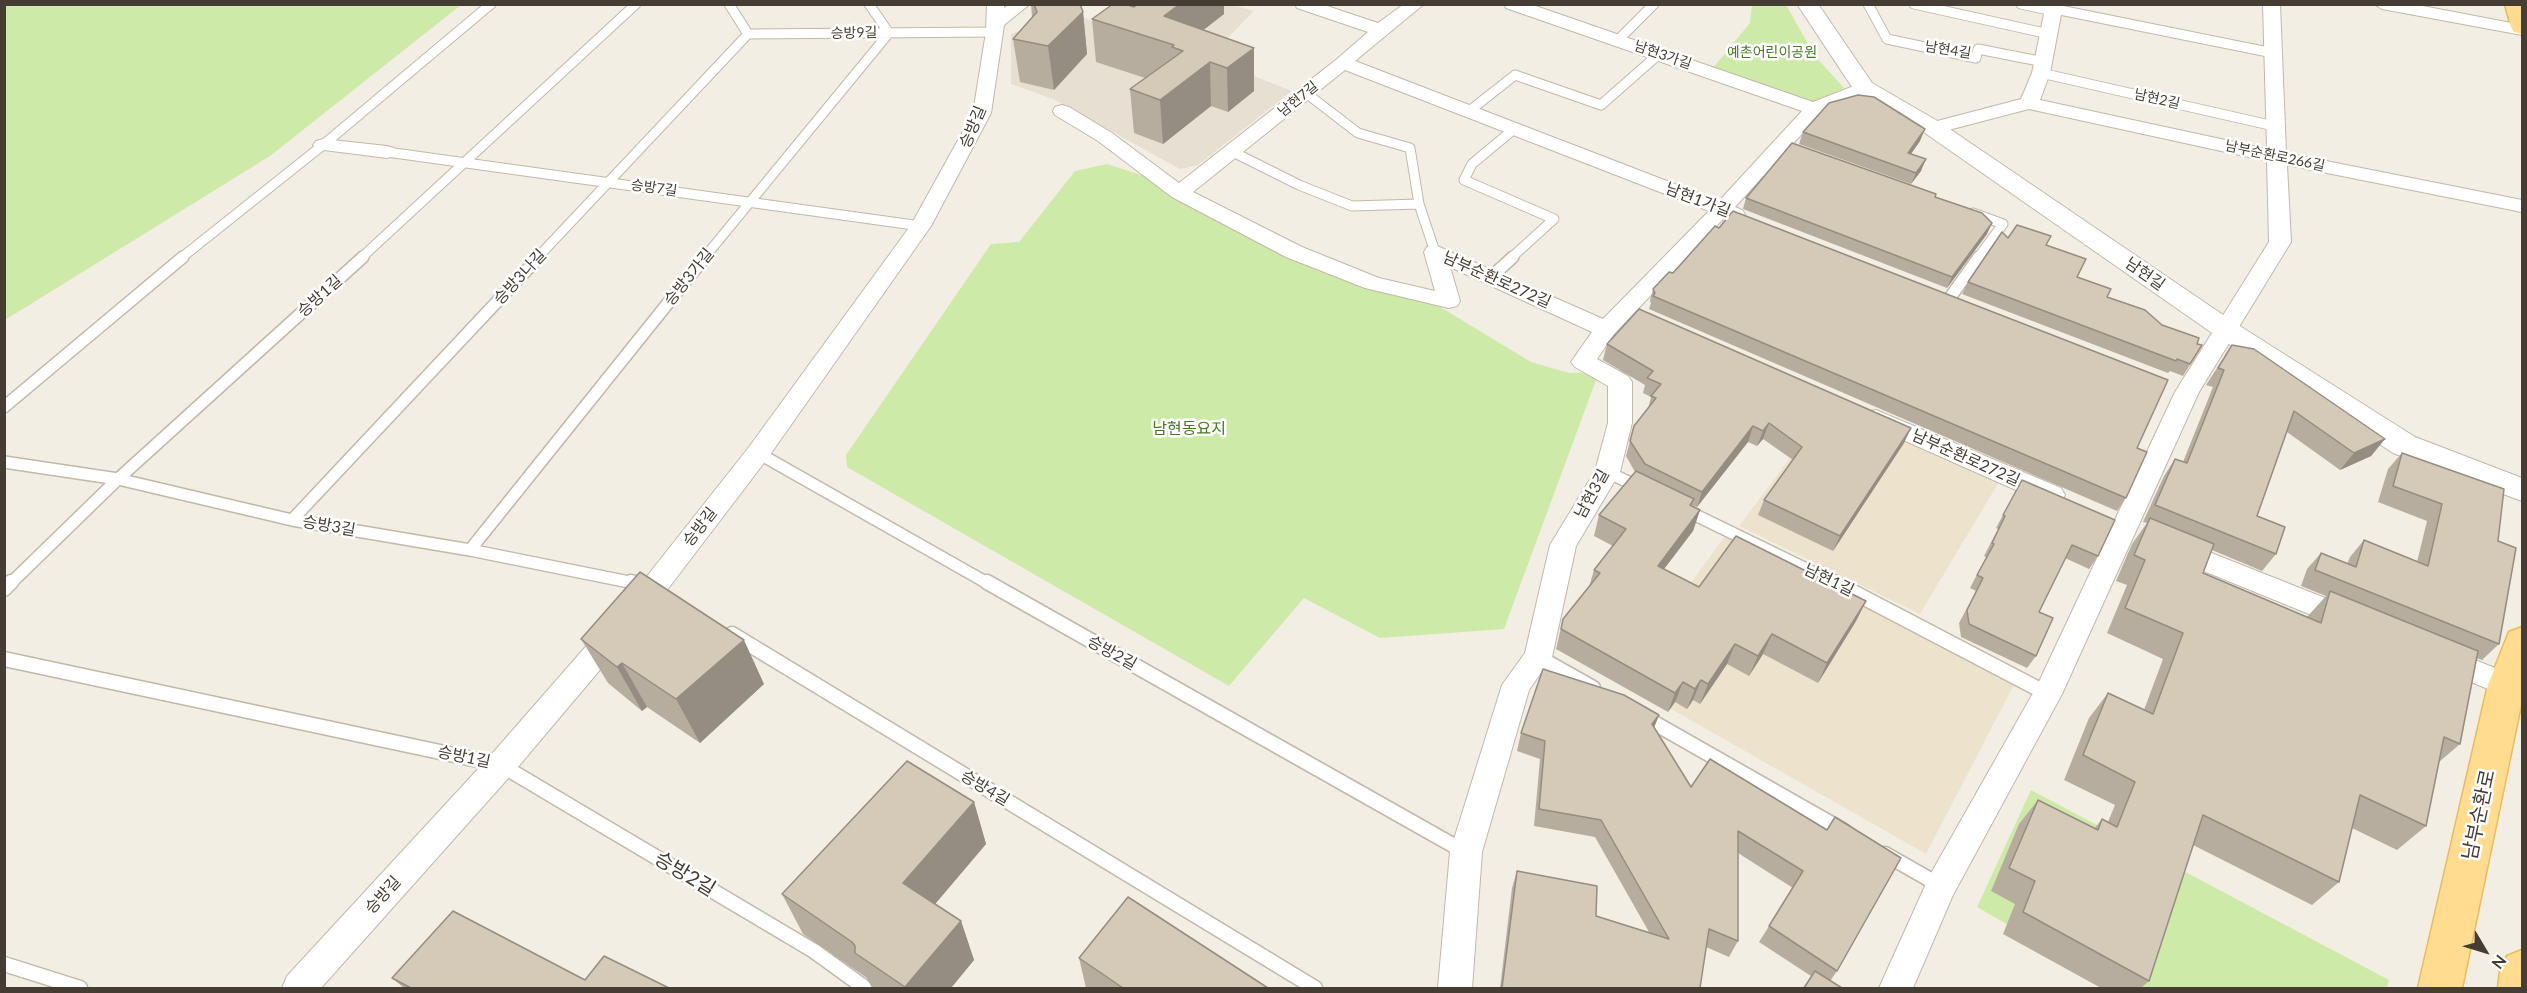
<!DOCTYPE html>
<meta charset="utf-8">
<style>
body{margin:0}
#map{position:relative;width:2527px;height:993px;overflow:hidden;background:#f3eee3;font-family:Lato,sans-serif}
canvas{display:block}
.frame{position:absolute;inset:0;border:6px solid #453d33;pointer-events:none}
.north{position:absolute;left:2455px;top:921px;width:60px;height:60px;-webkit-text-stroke:4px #fff;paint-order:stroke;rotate:128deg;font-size:16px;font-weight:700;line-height:24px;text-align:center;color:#453d33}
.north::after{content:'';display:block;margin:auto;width:21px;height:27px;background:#453d33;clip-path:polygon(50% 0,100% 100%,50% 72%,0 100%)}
</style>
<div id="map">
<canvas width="2527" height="993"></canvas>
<div class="frame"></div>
<div class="north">N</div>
</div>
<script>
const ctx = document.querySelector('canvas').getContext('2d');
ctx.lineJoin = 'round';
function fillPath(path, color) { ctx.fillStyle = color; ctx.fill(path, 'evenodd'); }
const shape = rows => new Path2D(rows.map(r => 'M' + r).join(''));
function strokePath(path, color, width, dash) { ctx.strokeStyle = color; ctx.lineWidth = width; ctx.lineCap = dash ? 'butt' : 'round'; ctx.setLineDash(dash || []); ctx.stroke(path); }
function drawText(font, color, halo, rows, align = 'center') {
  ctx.font = font + ' Lato,"Noto Sans KR",sans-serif'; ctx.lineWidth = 5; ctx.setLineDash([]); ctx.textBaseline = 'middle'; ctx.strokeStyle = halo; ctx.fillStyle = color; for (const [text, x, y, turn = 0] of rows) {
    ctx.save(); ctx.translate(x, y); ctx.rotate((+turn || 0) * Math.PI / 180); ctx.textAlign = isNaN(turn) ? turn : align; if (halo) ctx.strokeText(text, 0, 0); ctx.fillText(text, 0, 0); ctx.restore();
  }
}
const residential = shape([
 [1229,4,1254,11,1208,58,1292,91,1198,165,1180,169,1053,99,1011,84,1011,34,1072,12,1098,24,1154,5]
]);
const education = shape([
 [1832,402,2002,477,1920,614,1739,526],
 [1725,536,2017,679,1926,854,1620,680]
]);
const green = shape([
 [5,4,461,4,461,5,270,156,5,320],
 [1752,5,1786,5,1815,56,1844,88,1811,103,1713,68,1750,23],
 [1107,164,1163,182,1289,253,1422,296,1531,362,1569,373,1599,372,1504,629,1380,638,1304,598,1229,686,847,467,846,455,991,244,1019,242,1075,171],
 [2031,790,2389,980,2387,988,2118,988,1977,907]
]);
const serviceFar2 = shape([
 [729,4,748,34,995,32],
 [1868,4,1887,39,1976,58,1978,49,2044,62],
 [1914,4,2049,34],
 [2021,4,2053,11],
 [2055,9,2273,53],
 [1618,40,1654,4],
 [2041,73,2274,126],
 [1306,93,1358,133,1410,148,1419,204,1435,252],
 [1468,112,1515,75,1601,105,1659,54],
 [387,152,921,226],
 [1233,152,1299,185,1352,206,1419,204],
 [1973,213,2003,224,1978,258],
 [181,258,323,145,491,4],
 [361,258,636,4],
 [537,258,748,34],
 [704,258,889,33,869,4],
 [1511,258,1554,219,1464,180,1472,164,1514,129]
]);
const serviceFar1 = shape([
 [1491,277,1513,257],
 [1949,299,1979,257],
 [4,407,183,257],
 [758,453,989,584],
 [4,462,118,479,292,520,470,550,639,584],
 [1607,472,1641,488],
 [1683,509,1837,584],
 [292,520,539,257],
 [470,550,705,257],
 [10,584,118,479,363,257]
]);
const service = shape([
 [631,582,646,585],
 [987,582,1465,852],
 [1834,582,2048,694],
 [4,589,11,582],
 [732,634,1315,988],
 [1538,657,1593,688],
 [4,659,501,765,814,951,865,988],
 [1642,716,1844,831],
 [1885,854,1941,886],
 [4,964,80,988]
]);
const minor = shape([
 [987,4,1004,4,1004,8,1010,4,1030,4,1004,25,991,113,931,226,767,459,664,594,512,774,321,988,282,988,287,976,490,756,644,580,749,447,911,225,973,113,986,32,987,4],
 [1295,4,1321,4,1378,23,1404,4,1424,4,1355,61,1719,201,1802,111,1506,8,1504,4,1530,4,1813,102,1864,82,1871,84,1873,88,1871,92,1821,113,1735,207,1742,210,1745,214,1742,218,1735,220,1725,217,1614,334,1597,359,1628,376,1632,382,1632,423,1620,472,1576,546,1552,657,1529,690,1482,852,1472,988,1438,988,1450,852,1502,685,1525,653,1550,545,1595,471,1608,423,1608,386,1575,367,1571,362,1592,332,1450,267,1460,301,1457,306,1449,308,1365,288,1286,257,1172,197,1098,141,1055,115,1053,111,1055,107,1062,105,1069,107,1112,133,1179,183,1337,59,1368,32,1297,8,1295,4],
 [1345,70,1709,211,1603,319,1435,245,1427,247,1424,252,1435,291,1379,278,1302,247,1193,192,1345,70],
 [2046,4,2063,4,2050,73,2040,100,2267,149,2263,4,2280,4,2286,153,2522,200,2522,212,2287,165,2291,242,2199,392,2062,694,1953,895,1913,988,1879,988,1930,875,2036,688,2175,392,2269,242,2267,161,2029,109,1933,134,1926,132,1923,128,1926,124,2021,99,2032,73,2046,4],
 [2374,4,2412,4,2522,25,2522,35,2382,9,2374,4],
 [323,139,387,146,394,148,397,152,394,156,387,158,316,149,313,145,316,141,323,139],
 [1876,410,2061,488,2065,495,2061,502,2052,504,2043,502,1867,424,1864,418,1867,412,1876,410],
 [2176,539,2358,611,2362,619,2358,627,2348,630,2167,556,2163,549,2167,542,2176,539],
 [2443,647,2517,677,2521,685,2517,693,2507,697,2433,666,2429,658,2433,650,2443,647]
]);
const tertiary = shape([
 [1797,4,1818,4,1872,83,1941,123,2235,323,2415,437,2522,478,2522,501,2393,453,2215,335,1925,133,1856,93,1797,4]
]);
const primary = shape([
 [2505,4,2522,4,2522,34,2514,32,2511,27,2505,4],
 [2522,627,2522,700,2462,988,2418,988,2488,685,2509,632,2522,627],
 [2522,950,2522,988,2498,988,2500,971,2507,956,2522,950]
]);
const wall = shape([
 [1031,4,1080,4,1083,12,1087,54,1054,90,1020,82,1013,39,1032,17],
 [1134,7,1224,14,1203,30,1254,48,1254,91,1228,112,1211,106,1163,144,1134,133,1130,89,1145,78,1096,62,1092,19],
 [1803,132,1920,141,1911,154,1921,171,1911,184,1799,144],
 [1935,197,1987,234,1947,288,1743,209,1746,198],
 [2008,238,2047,245,2077,277,2107,297,2162,325,2197,344,2202,345,2183,376,2170,371,2168,373,1962,294,1968,282],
 [1653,289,2137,448,2126,498,2117,511,1649,309,1651,303,1650,301],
 [1607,344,1904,443,1833,551,1758,515,1764,500,1793,460,1763,439,1757,446,1748,442,1697,507,1692,505,1692,506,1700,510,1693,531,1664,569,1699,587,1866,601,1856,621,1818,683,1763,654,1749,676,1727,664,1700,704,1693,700,1687,709,1675,702,1668,712,1556,649,1563,619,1589,587,1594,570,1613,546,1594,536,1599,515,1635,472,1626,456,1634,426,1648,409,1651,397,1643,393,1645,385,1603,360],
 [2232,345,2385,439,2371,456,2340,470,2287,432,2257,516,2276,554,2262,571,2212,550,2203,573,2307,617,2326,596,2301,586,2307,569,2321,553,2347,564,2350,557,2364,540,2417,562,2427,521,2378,502,2388,469,2402,453,2498,541,2499,644,2482,660,2476,658,2460,744,2439,762,2426,826,2397,850,2352,828,2339,882,2312,905,2193,845,2149,981,2141,988,2101,988,2003,934,2015,904,1991,891,2019,824,2038,800,2094,829,2102,819,2108,822,2115,805,2064,780,2089,718,2108,693,2144,710,2163,659,2107,633,2127,585,2116,581,2132,544,2147,523,2143,522,2164,476,2175,459,2183,462,2213,387,2206,385],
 [2022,480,2098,556,2089,569,2065,558,2039,612,2036,656,2027,668,1961,637,1959,623,1976,591,1970,588,1986,557,1984,556,1998,529,1996,528],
 [581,639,764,684,700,743,647,707,642,711,608,683],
 [1659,715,1654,727,1691,787,1827,830,1837,971,1830,981,1842,988,1803,988,1811,976,1759,942,1793,888,1738,853,1738,941,1729,957,1706,947,1700,988,1500,988,1512,888,1517,871,1596,916,1649,932,1595,837,1534,826,1540,759,1517,751,1521,733],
 [974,802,986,844,935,904,961,921,974,960,951,988,872,988,867,978,803,934,782,894],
 [1079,958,1268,988,1086,988],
 [392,978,585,980,669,988,404,988]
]);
const shadedWall = shape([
 [1180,4,1224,4,1224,14,1179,49,1164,16],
 [1083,12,1087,54,1054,90,1048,46],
 [1254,48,1254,91,1228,112,1227,68],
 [1210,62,1211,106,1163,144,1160,100],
 [1925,129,1920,141,1903,165,1908,153],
 [1926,159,1921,171,1911,184,1916,173],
 [1992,223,1987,234,1947,288,1952,277],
 [1769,423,1763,439,1757,446,1763,431],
 [1753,426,1748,442,1697,507,1702,492],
 [1911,428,1904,443,1833,551,1840,536],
 [2385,439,2371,456,2340,470,2354,453],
 [1700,510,1693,531,1651,586,1658,566],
 [1866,601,1856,621,1818,683,1827,663],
 [1772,634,1763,654,1749,676,1758,656],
 [744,640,764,684,700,743,676,699],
 [1735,644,1727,664,1700,704,1708,684],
 [622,663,647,707,642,711,617,667],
 [1701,680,1693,700,1687,709,1695,689],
 [1683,682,1675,702,1668,712,1675,693],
 [1659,715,1652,733,1652,724],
 [974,802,986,844,919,923,903,883],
 [961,921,974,960,951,988,906,988,905,987]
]);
const building = shape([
 [1034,4,1080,4,1083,12,1048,46,1013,39,1037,12,1034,4],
 [1113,4,1125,4,1134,7,1138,4,1180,4,1164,16,1254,48,1227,68,1210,62,1160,100,1130,89,1183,51,1172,47,1174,45,1092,19,1113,4],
 [1858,95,1874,97,1925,129,1908,153,1926,159,1916,173,1803,132,1829,103,1858,95],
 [1792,143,1936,194,1935,197,1982,213,1992,223,1952,277,1746,198,1792,143],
 [1733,211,2168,380,2137,448,2147,452,2126,498,1653,296,1655,293,1653,289,1669,272,1673,273,1715,226,1719,228,1733,211],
 [2017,225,2051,236,2046,245,2086,259,2077,277,2111,289,2107,297,2145,310,2162,325,2199,338,2197,344,2202,345,2190,364,2177,359,2176,361,1968,282,2002,232,2008,238,2017,225],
 [1639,309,1911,428,1840,536,1764,500,1802,447,1769,423,1763,431,1753,426,1702,492,1645,464,1630,441,1634,426,1656,398,1651,396,1661,384,1647,378,1653,371,1607,344,1639,309],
 [2232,345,2254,349,2385,439,2354,453,2294,411,2257,516,2285,527,2276,554,2155,505,2175,459,2187,463,2224,370,2218,368,2232,345],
 [2402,453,2504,489,2498,541,2516,548,2499,644,2315,570,2321,553,2356,567,2364,540,2428,566,2442,504,2393,486,2402,453],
 [1636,471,1694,499,1690,505,1700,510,1658,566,1699,587,1736,536,1866,601,1827,663,1772,634,1758,656,1735,644,1708,684,1701,680,1695,689,1683,682,1675,693,1561,629,1563,619,1600,573,1594,570,1626,529,1599,515,1636,471],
 [2022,480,2115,520,2098,556,2072,545,2039,612,2053,618,2036,656,1969,624,1967,610,1983,578,1977,575,1994,544,1992,543,2005,516,2003,515,2022,480],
 [2150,518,2214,544,2203,573,2321,623,2330,591,2478,651,2460,744,2444,737,2426,826,2360,795,2339,882,2203,815,2149,981,2023,912,2035,881,2009,868,2038,800,2098,830,2102,819,2117,827,2135,782,2083,755,2108,693,2153,714,2183,633,2125,608,2145,560,2134,555,2150,518],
 [640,572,744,640,676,699,622,663,617,667,581,639,640,572],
 [1543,669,1624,695,1659,715,1652,724,1691,787,1710,759,1827,830,1835,817,1901,858,1837,971,1769,926,1803,871,1738,831,1738,941,1709,929,1700,988,1502,988,1517,871,1597,886,1596,916,1669,939,1601,820,1539,809,1545,741,1521,733,1543,669],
 [907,761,974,802,903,883,961,921,905,987,855,953,855,946,852,942,782,894,907,761],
 [1128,897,1268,988,1123,988,1079,958,1128,897],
 [453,911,585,980,604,956,669,988,411,988,392,978,453,911],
 [1815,971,1842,988,1804,988,1815,971]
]);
const farStreetnames = [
 ["승방9길",854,33,-1],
 ["남현4길",1948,50,9],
 ["남현3가길",1663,55,19],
 ["남현7길",1298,99,-39],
 ["남현2길",2157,99,13],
 ["남부순환로266길",2275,156,12],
 ["승방7길",654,188,8]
];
const farParknames = [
 ["예촌어린이공원",1772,52]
];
const streetNames = [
 ["승방길",973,127,-67],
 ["남현1가길",1698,200,21],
 ["남현길",2145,274,35],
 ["승방3나길",520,277,-47],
 ["승방3가길",689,277,-51],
 ["남부순환로272길",1497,280,24],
 ["승방1길",320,296,-42],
 ["남부순환로272길",1966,458,24],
 ["남현3길",1592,494,-61],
 ["승방3길",329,526,10],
 ["승방길",700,527,-52],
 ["남현1길",1829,580,26],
 ["승방2길",1112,653,29],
 ["승방1길",464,757,12],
 ["승방4길",985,788,31],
 ["승방길",383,895,-48]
];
const parkNames = [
 ["남현동요지",1189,429]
];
const nearStreetnames = [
 ["남부순환로",2479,815,-78],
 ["승방2길",685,874,31]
];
fillPath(residential, '#e7dfd1');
fillPath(education, '#ede3cc');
fillPath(green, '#ceeaa8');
strokePath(serviceFar2, '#c2b8a8', 11);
strokePath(serviceFar1, '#c2b8a8', 14);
strokePath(service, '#c2b8a8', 17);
strokePath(minor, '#c2b8a8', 2);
strokePath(tertiary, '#c2b8a8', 2);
strokePath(primary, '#ebbb58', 3);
strokePath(serviceFar2, '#fff', 9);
strokePath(serviceFar1, '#fff', 11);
strokePath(service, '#fff', 14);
fillPath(minor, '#fff');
fillPath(tertiary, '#fff');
fillPath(primary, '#ffdc90');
fillPath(wall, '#b7ad9e');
fillPath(shadedWall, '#958d81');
fillPath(building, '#d5c9b8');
strokePath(building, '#958d81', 1.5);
drawText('14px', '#453d33', '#fff', farStreetnames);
drawText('14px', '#467a23', '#fff', farParknames);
drawText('16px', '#453d33', '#fff', streetNames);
drawText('16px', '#467a23', '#fff', parkNames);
drawText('20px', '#453d33', '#fff', nearStreetnames);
</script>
